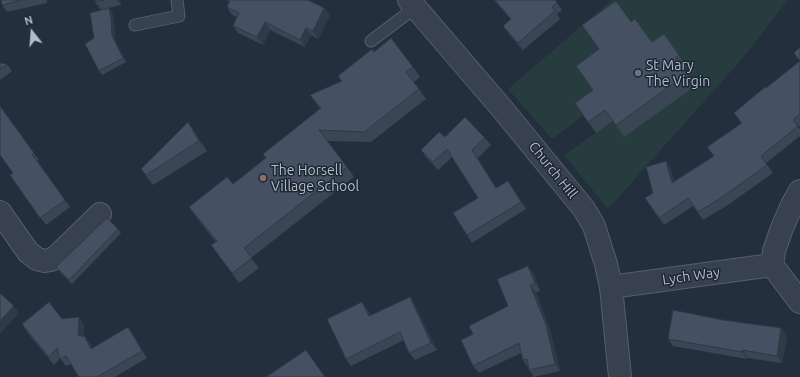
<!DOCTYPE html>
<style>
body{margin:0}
#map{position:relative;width:800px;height:377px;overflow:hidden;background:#242f3e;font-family:Ubuntu,sans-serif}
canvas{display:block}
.north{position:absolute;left:12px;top:12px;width:40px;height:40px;-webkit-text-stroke:3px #1d2633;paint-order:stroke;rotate:343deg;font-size:11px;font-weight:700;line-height:16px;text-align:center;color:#b4bcc9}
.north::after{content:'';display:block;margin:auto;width:14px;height:18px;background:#b4bcc9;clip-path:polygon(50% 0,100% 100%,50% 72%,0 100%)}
</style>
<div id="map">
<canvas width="800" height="377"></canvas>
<div class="north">N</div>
</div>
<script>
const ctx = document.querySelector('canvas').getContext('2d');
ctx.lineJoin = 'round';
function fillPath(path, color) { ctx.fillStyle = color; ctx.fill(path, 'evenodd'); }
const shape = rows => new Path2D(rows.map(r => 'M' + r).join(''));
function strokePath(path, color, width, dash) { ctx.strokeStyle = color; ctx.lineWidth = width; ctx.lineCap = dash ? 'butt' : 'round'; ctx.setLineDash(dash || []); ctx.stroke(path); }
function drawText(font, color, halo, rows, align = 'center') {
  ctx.font = font + ' Ubuntu,sans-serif'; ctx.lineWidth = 3; ctx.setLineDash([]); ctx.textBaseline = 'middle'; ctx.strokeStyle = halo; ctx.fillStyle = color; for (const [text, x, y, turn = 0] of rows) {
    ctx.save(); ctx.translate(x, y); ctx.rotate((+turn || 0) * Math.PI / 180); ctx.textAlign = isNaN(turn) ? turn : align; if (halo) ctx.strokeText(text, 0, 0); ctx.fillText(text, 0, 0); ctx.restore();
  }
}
const green = shape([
 [612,0,788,0,741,60,608,209,564,155,613,121,624,136,683,69,687,67,672,46,590,37,607,61,601,102,552,139,508,89]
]);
const service = shape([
 [135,25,179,16,177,0],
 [371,41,416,7]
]);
const minor = shape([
 [0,212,28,252,37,259,45,261,51,260,57,256,100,214],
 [772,265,774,251,782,228,792,205,800,191],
 [611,287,772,265,800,302]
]);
const tertiary = shape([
 [409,0,504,111,584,209,594,226,606,264,611,287,620,377]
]);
const wall = shape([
 [1,0,47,0,47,3,7,12,2,5],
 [95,0,120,0,121,5,101,10,95,2],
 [226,0,308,0,324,8,330,16,318,39,311,35,305,47,270,30,263,45,238,33,233,26,237,17,232,15,227,7,229,1],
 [494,0,555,0,562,10,557,14,560,19,523,50,509,34,503,26,511,20],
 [109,8,112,12,114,22,115,40,126,62,102,75,99,71,94,38],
 [631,22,652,42,664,34,687,67,683,69,695,86,624,137,613,121,596,133,575,103,593,90,599,49],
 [800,47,800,126,798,127,800,129,800,136,766,163,773,173,725,207,703,220,693,206,664,225,645,198,653,193,666,161,671,169,674,181,714,156,741,123,734,113,766,88,800,61,794,53],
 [374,52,413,67,420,77,414,82,426,99,371,142,327,141,347,167,354,177,251,258,259,268,239,283,211,245,216,242,196,217,189,207,233,184,265,158,320,109,310,95,342,82,338,76],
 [0,63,7,64,12,71,0,80],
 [0,106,39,160,37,161,70,207,46,225,10,175,13,173],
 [195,132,207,151,153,185,141,169],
 [445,137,485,138,491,145,478,158,496,188,508,181,526,209,472,243,467,235,478,198,452,157,438,170,426,157,421,150],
 [118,229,121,233,72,284,59,271,56,267],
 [534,274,540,291,536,292,551,333,560,371,534,377,529,370,529,367,528,367,523,360,521,353,479,373,473,366,473,334,508,306],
 [410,297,415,305,437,350,415,360,409,353,404,340,351,366,346,359,368,310,370,316],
 [62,319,84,324,84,336,85,337,90,344,92,348,128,327,133,334,147,358,115,377,79,377,71,364,66,366,60,358,54,365,27,332,22,324],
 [723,320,781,328,787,336,782,363,748,358,747,359,673,346,668,339]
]);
const shadedWall = shape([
 [117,0,120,0,121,5],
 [109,8,112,12,114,22,115,40,126,62,112,36],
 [324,8,330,16,318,39,313,31],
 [265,22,270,30,263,45,257,37],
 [306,28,311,35,305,47,300,40],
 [188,122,195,132,207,151,199,141],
 [472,150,478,158,501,196,496,188],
 [666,161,671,169,677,191,672,183],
 [528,266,534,274,540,291,535,283],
 [530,285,536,292,551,333,560,371,555,364],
 [410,297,415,305,437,350,431,343],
 [362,302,368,310,374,324,369,316],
 [14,306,19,313,0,334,0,321],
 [79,317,84,324,84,342,78,335],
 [128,327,133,334,147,358,142,351],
 [781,328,787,336,782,363,777,356],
 [85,337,90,344,96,356,91,349],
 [742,350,748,358,747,359,742,352]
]);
const building = shape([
 [1,0,22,0,2,5,1,0],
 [95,0,104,0,95,2,95,0],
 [230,0,308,0,324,8,313,31,306,28,300,40,265,22,257,37,233,26,239,13,227,7,230,0],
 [495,0,555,0,557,2,552,7,555,11,518,43,503,26,511,19,495,0],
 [616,1,631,22,635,19,652,42,664,34,679,55,675,58,687,74,616,125,605,110,588,122,575,103,593,90,576,66,599,49,582,25,616,1],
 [109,8,111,18,112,36,123,58,99,71,85,44,94,38,90,13,109,8],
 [391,38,413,67,406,72,419,89,364,132,319,130,347,167,244,248,252,258,232,273,211,245,217,241,189,207,227,177,233,184,266,158,263,154,321,108,310,95,342,81,338,76,372,49,374,52,391,38],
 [800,47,800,61,794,53,800,47],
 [800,61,800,114,793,120,798,126,761,156,767,165,719,199,698,212,688,198,659,218,645,198,653,193,646,167,666,161,672,183,714,156,707,147,742,123,734,113,765,87,766,88,800,61],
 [0,63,7,64,0,69,0,63],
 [0,106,34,153,32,154,65,200,40,218,10,175,13,173,0,155,0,106],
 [465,117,485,138,472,150,496,188,508,181,521,202,467,235,453,213,478,198,447,149,433,162,421,150,439,132,445,137,465,117],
 [188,122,199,141,146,175,141,169,188,122],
 [107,218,118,229,69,280,56,267,107,218],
 [528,266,535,283,530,285,546,325,555,364,529,370,527,359,523,360,519,343,473,366,461,340,473,334,469,326,508,306,497,279,528,266],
 [0,293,14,306,0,321,0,293],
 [410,297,431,343,409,353,400,332,346,359,327,319,362,302,369,316,410,297],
 [49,302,62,319,79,317,78,335,85,337,91,349,128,327,142,351,97,377,79,377,66,356,60,359,57,348,49,357,22,324,49,302],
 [673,310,723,320,781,328,777,356,742,350,742,352,668,339,673,310],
 [306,350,325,377,266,377,306,350]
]);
const markers = [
 [638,73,4,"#6b7280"],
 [263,178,4,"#8d6e63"]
];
const poiNames = [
 ["St Mary",646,65],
 ["The Virgin",646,81],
 ["The Horsell",271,170],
 ["Village School",271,186]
];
const streetNames = [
 ["Church Hill",553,170,51],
 ["Lych Way",691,276,-8]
];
fillPath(green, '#263c3f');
strokePath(service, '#565f6c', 13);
strokePath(minor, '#565f6c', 24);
strokePath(tertiary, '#565f6c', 24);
strokePath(service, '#38414e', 11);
strokePath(minor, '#38414e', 22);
strokePath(tertiary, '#38414e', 22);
fillPath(wall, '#3b4654');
fillPath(shadedWall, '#303945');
fillPath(building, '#455162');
strokePath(building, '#303945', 1);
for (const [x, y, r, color] of markers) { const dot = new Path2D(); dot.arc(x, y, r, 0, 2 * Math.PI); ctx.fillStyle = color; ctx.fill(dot); strokePath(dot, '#1d2633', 1.5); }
drawText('14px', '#b4bcc9', '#1d2633', poiNames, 'left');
drawText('14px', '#b4bcc9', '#1d2633', streetNames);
</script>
